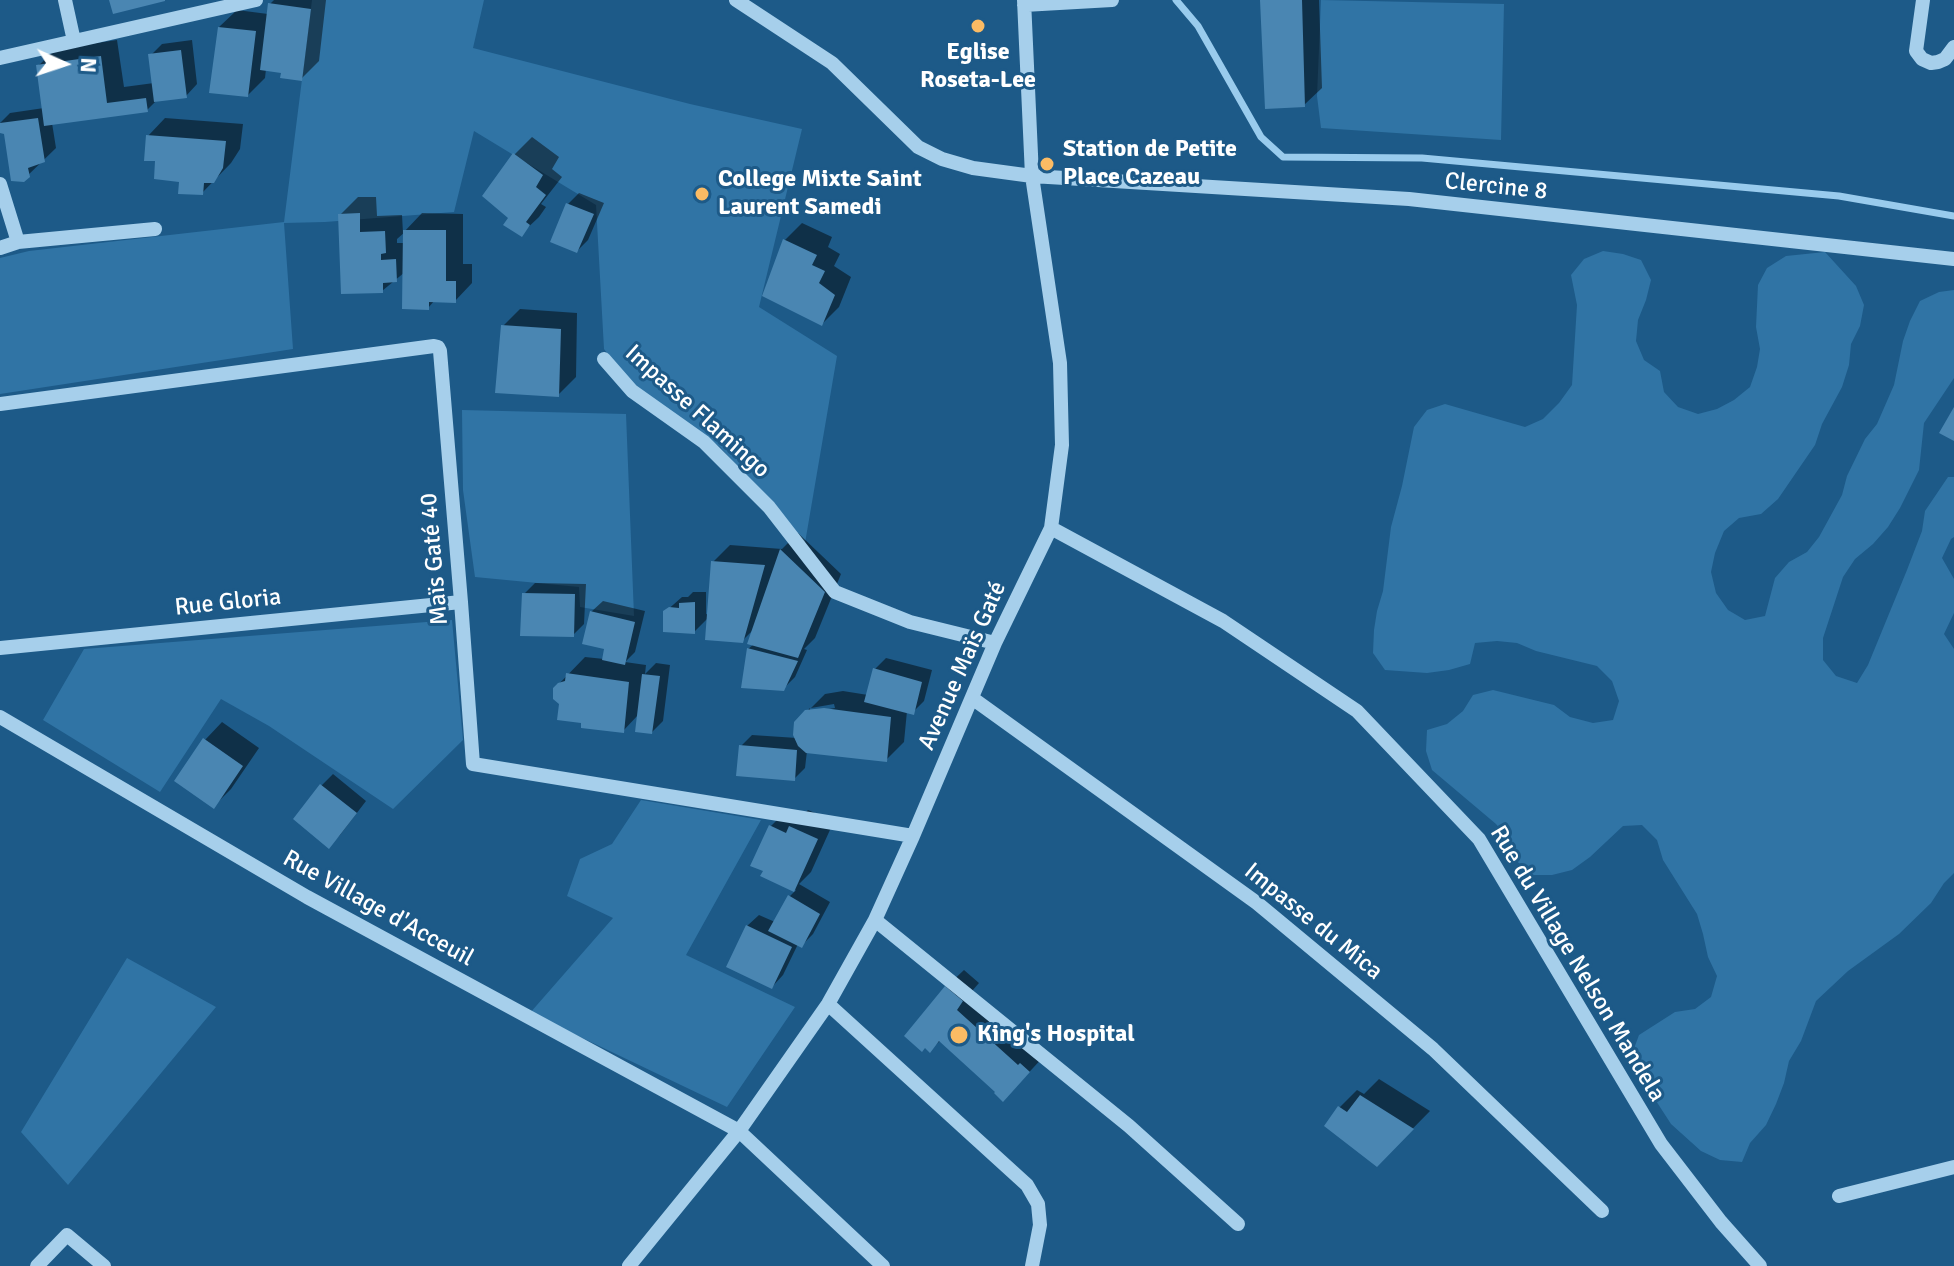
<!DOCTYPE html>
<meta charset="utf-8">
<style>
body{margin:0}
#map{position:relative;width:1954px;height:1266px;overflow:hidden;background:#1d5a88;font-family:Signika,sans-serif}
canvas{display:block}
.north{position:absolute;left:24px;top:24px;width:80px;height:80px;-webkit-text-stroke:6px #1d5a88;paint-order:stroke;rotate:93deg;font-size:22px;font-weight:700;line-height:32px;text-align:center;color:#fff}
.north::after{content:'';display:block;margin:auto;width:28px;height:36px;background:#fff;clip-path:polygon(50% 0,100% 100%,50% 72%,0 100%)}
</style>
<div id="map">
<canvas width="1954" height="1266"></canvas>
<div class="north">N</div>
</div>
<script>
const ctx = document.querySelector('canvas').getContext('2d');
ctx.lineJoin = 'round';
function fillPath(path, color) { ctx.fillStyle = color; ctx.fill(path, 'evenodd'); }
const shape = rows => new Path2D(rows.map(r => 'M' + r).join(''));
function strokePath(path, color, width, dash) { ctx.strokeStyle = color; ctx.lineWidth = width; ctx.lineCap = dash ? 'butt' : 'round'; ctx.setLineDash(dash || []); ctx.stroke(path); }
function drawText(font, color, halo, rows, align = 'center') {
  ctx.font = font + ' Signika,sans-serif'; ctx.lineWidth = 6; ctx.setLineDash([]); ctx.textBaseline = 'middle'; ctx.strokeStyle = halo; ctx.fillStyle = color; for (const [text, x, y, turn = 0] of rows) {
    ctx.save(); ctx.translate(x, y); ctx.rotate((+turn || 0) * Math.PI / 180); ctx.textAlign = isNaN(turn) ? turn : align; if (halo) ctx.strokeText(text, 0, 0); ctx.fillText(text, 0, 0); ctx.restore();
  }
}
const green = shape([
 [312,0,484,0,473,48,690,104,802,129,759,307,837,356,805,543,720,447,633,387,604,349,596,205,474,131,454,212,325,222,284,223,293,349,0,394,0,258,29,251,284,222],
 [1321,0,1504,4,1501,140,1321,128,1317,96],
 [1603,251,1623,254,1641,260,1651,280,1646,300,1638,320,1636,341,1644,360,1660,371,1664,392,1678,407,1698,414,1717,409,1734,400,1750,387,1757,367,1760,349,1756,327,1758,285,1767,268,1786,256,1825,252,1856,286,1864,305,1860,326,1851,344,1849,365,1842,387,1822,424,1815,445,1778,499,1761,514,1739,518,1724,531,1715,553,1711,572,1716,593,1728,610,1745,620,1765,616,1775,578,1789,562,1807,552,1819,537,1842,495,1847,476,1865,439,1877,424,1894,385,1903,341,1910,321,1920,301,1939,292,1954,290,1954,378,1924,423,1919,470,1900,508,1888,527,1873,544,1855,559,1843,577,1823,638,1823,660,1836,676,1857,683,1868,665,1907,570,1922,531,1925,511,1948,477,1954,477,1954,537,1951,539,1942,558,1954,579,1954,613,1944,634,1954,649,1954,873,1944,883,1931,903,1899,934,1848,971,1816,1001,1801,1041,1789,1061,1784,1083,1776,1104,1766,1125,1750,1143,1742,1162,1720,1160,1701,1151,1671,1124,1638,1073,1632,1054,1639,1035,1675,1012,1695,1009,1711,997,1717,976,1708,957,1703,934,1697,914,1663,860,1657,840,1642,825,1623,826,1590,857,1572,870,1552,875,1530,875,1516,860,1510,841,1496,824,1432,770,1426,751,1427,730,1447,724,1463,711,1473,695,1493,690,1554,705,1570,717,1593,723,1613,720,1619,701,1612,681,1597,666,1536,651,1517,643,1497,641,1475,643,1470,664,1449,670,1427,673,1385,670,1373,653,1374,630,1377,611,1383,591,1391,527,1402,486,1414,427,1427,410,1445,404,1525,427,1543,419,1559,403,1572,385,1577,305,1571,275,1584,259],
 [462,410,626,414,634,616,580,607,579,587,475,577,463,490],
 [452,620,463,740,393,809,269,726,221,699,160,792,43,720,84,649],
 [641,800,761,820,686,955,795,1007,727,1107,530,1013,613,918,567,896,580,859,612,844],
 [127,958,216,1007,68,1185,21,1132]
]);
const shadow = shape([
 [274,0,326,0,319,61,301,79,283,71,266,69,265,78,248,95,219,27,237,10,268,14,270,4],
 [1262,0,1319,0,1322,88,1304,105],
 [117,40,124,87,154,83,151,55,162,44,192,40,197,84,186,96,158,99,147,110,52,123,56,148,23,180,6,133,0,123,10,113,44,108,38,66,56,49],
 [165,118,243,124,240,149,231,163,202,193,181,180,148,136],
 [532,137,559,157,552,169,562,177,541,204,546,207,539,217,521,234,511,218,485,196,515,154],
 [579,193,604,203,588,240,577,251,568,204],
 [358,197,376,197,377,216,402,215,403,233,422,213,463,214,463,264,472,264,472,283,455,301,435,300,428,308,405,272,382,291,340,215],
 [405,232,405,243,397,243,397,239],
 [802,223,832,237,828,247,840,254,834,266,851,277,839,307,822,324,765,295,785,240],
 [520,309,577,313,576,377,558,395,503,326],
 [798,533,841,574,815,638,804,649,807,650,795,677,783,689,748,649,754,644,754,629,742,641,709,617,694,632,665,612,682,597,688,597,693,592,706,592,706,614,709,615,713,562,730,545,782,549],
 [535,583,586,584,584,624,573,635,524,594],
 [603,601,645,611,635,652,625,662,646,665,645,674,656,663,670,665,663,721,652,732,639,714,623,731,583,721,561,703,555,688,585,657,604,659,606,647,591,612],
 [886,658,932,670,924,701,913,712,907,711,904,742,886,760,807,751,805,768,794,779,741,746,752,735,797,738,796,723,810,708,810,712,835,708,834,704,811,708,825,694,843,691,868,695,874,670],
 [222,722,259,748,231,789,214,806,205,740],
 [333,774,366,801,340,835,329,846,321,786],
 [788,809,802,816,808,810,834,821,811,872,799,884,830,902,813,934,801,946,798,944,783,975,772,987,747,926,759,915,775,922,790,896,796,890,763,876,770,827],
 [964,970,979,983,972,991,1046,1054,1020,1082,941,1040,930,1050,906,1036,946,987],
 [1379,1079,1430,1111,1377,1165,1339,1108,1357,1090,1364,1094]
]);
const stream = shape([
 [1176,0,1198,26,1261,137,1283,157,1422,158,1839,196,1954,216]
]);
const building = shape([
 [109,0,165,0,165,1,113,14],
 [1260,0,1302,0,1305,107,1265,109],
 [268,3,311,9,302,81,280,78,281,73,260,70],
 [218,27,256,31,248,97,209,93],
 [181,50,187,98,154,102,148,54],
 [101,56,107,103,146,98,148,112,44,126,36,65],
 [38,118,45,162,28,168,30,177,24,182,11,181,4,134,0,133,0,123],
 [146,135,226,141,223,168,214,183,204,183,203,195,178,194,179,182,154,179,155,161,144,161],
 [513,153,543,175,536,187,546,195,526,222,530,225,522,237,503,225,508,218,482,196],
 [566,203,594,214,577,253,550,242],
 [360,213,360,232,385,231,386,253,381,254,381,260,396,259,397,282,383,283,383,293,341,294,338,214],
 [403,230,446,230,446,281,456,281,456,303,429,302,429,310,402,309],
 [783,239,817,255,812,265,825,271,819,283,835,295,822,326,762,296],
 [501,325,561,329,559,397,495,393],
 [1954,407,1954,441,1939,433],
 [780,549,825,592,798,658,747,644],
 [711,561,765,565,743,643,705,640],
 [522,593,575,594,574,637,520,636],
 [695,602,695,634,663,632,663,611,669,607,679,608,679,603],
 [590,611,635,622,625,665,602,660,604,649,582,644],
 [747,648,798,661,784,691,741,688],
 [873,668,922,682,914,715,864,702],
 [566,673,629,682,624,733,581,728,581,723,557,720,559,704,553,699,553,688,558,683,565,681],
 [642,674,660,676,652,734,635,732],
 [824,708,891,717,887,762,806,753,798,746,793,735,794,722,805,710],
 [203,738,243,766,214,809,174,781],
 [739,745,797,750,795,781,736,776],
 [320,784,357,813,329,849,293,819],
 [769,825,786,833,789,826,818,839,794,892,760,876,763,871,750,866],
 [788,895,820,914,802,948,768,931],
 [746,925,792,947,772,989,726,967],
 [945,986,963,1001,957,1010,1018,1065,1020,1063,1030,1072,1003,1102,994,1093,995,1092,939,1041,930,1053,925,1048,922,1052,904,1036],
 [1360,1095,1414,1129,1377,1167,1324,1126,1338,1106,1347,1112]
]);
const minor = shape([
 [65,0,74,41],
 [736,0,832,63,918,147,942,159,973,168,1032,176,1409,199,1954,259],
 [1923,0,1916,51,1922,59,1931,63,1938,62,1945,59,1954,47],
 [1024,5,1112,0],
 [0,58,256,0],
 [0,184,18,242,155,229],
 [0,248,18,242],
 [604,359,632,391,704,442,769,507,835,592,910,622,995,643],
 [0,404,434,346,438,347,440,351,461,602,473,764,913,836],
 [1051,528,1223,621,1357,711,1479,839,1661,1144,1721,1222,1760,1266],
 [0,648,461,602],
 [972,698,1257,903,1433,1049,1602,1211],
 [0,717,307,897,739,1131,883,1266],
 [875,920,1129,1126,1238,1224],
 [828,1004,1027,1185,1038,1204,1040,1225,1032,1266],
 [1839,1196,1954,1167],
 [37,1266,67,1235,104,1266],
 [629,1266,739,1131,828,1004,875,920,913,836,995,643,1051,528,1062,445,1060,363,1032,176,1024,0]
]);
const markers = [
 [978,26,8,"#fbbb64"],
 [1047,164,8,"#fbbb64"],
 [702,194,8,"#fbbb64"],
 [959,1035,10,"#fbbb64"]
];
const poiNames = [
 ["Eglise",978,53,"center"],
 ["Roseta-Lee",978,81,"center"],
 ["Station de Petite",1063,150],
 ["Place Cazeau",1063,178],
 ["College Mixte Saint",718,180],
 ["Laurent Samedi",718,208],
 ["King's Hospital",977,1035]
];
const streetNames = [
 ["Clercine 8",1496,187,6],
 ["Impasse Flamingo",697,412,42],
 ["Maïs Gaté 40",435,559,-95],
 ["Rue Gloria",228,603,-6],
 ["Avenue Maïs Gaté",963,666,-66],
 ["Rue Village d'Acceuil",378,909,29],
 ["Impasse du Mica",1313,922,39],
 ["Rue du Village Nelson Mandela",1577,964,59]
];
fillPath(green, '#3074a5');
fillPath(shadow, '#0007');
strokePath(stream, '#99cbed', 7);
fillPath(building, '#4a86b2');
strokePath(minor, '#a6cfeb', 14);
for (const [x, y, r, color] of markers) { const dot = new Path2D(); dot.arc(x, y, r, 0, 2 * Math.PI); ctx.fillStyle = color; ctx.fill(dot); strokePath(dot, '#1d5a88', 3); }
drawText('bold 24px', '#fff', '#1d5a88', poiNames, 'left');
drawText('24px', '#fff', '#1d5a88', streetNames);
</script>
